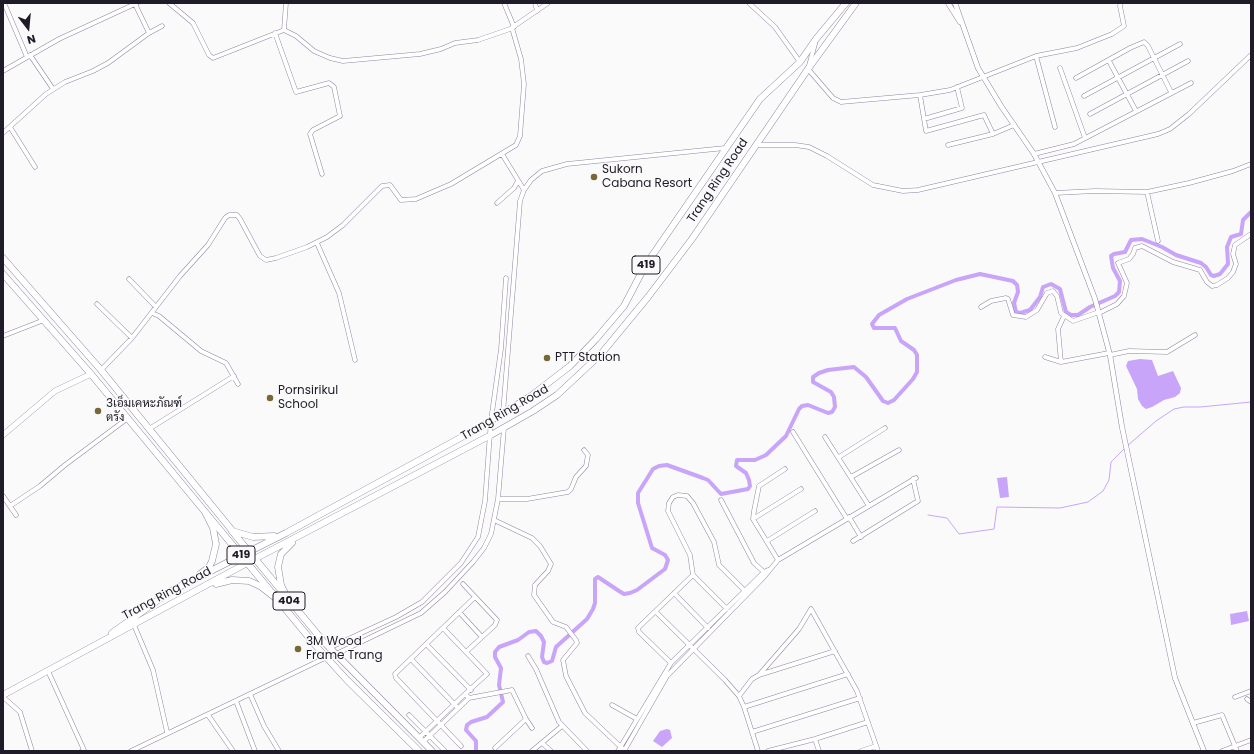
<!DOCTYPE html>
<meta charset="utf-8">
<style>
body{margin:0}
#map{position:relative;width:1254px;height:754px;overflow:hidden;background:#fafafa;font-family:Poppins,sans-serif}
canvas{display:block}
.frame{position:absolute;inset:0;border:4px solid #201b28;pointer-events:none}
.north{position:absolute;left:8px;top:8px;width:40px;height:40px;-webkit-text-stroke:3px #fafafa;paint-order:stroke;rotate:164deg;font-size:11px;font-weight:700;line-height:16px;text-align:center;color:#201b28}
.north::after{content:'';display:block;margin:auto;width:14px;height:18px;background:#201b28;clip-path:polygon(50% 0,100% 100%,50% 72%,0 100%)}
</style>
<div id="map">
<canvas width="1254" height="754"></canvas>
<div class="frame"></div>
<div class="north">N</div>
</div>
<script>
const ctx = document.querySelector('canvas').getContext('2d');
ctx.lineJoin = 'round';
function fillPath(path, color) { ctx.fillStyle = color; ctx.fill(path, 'evenodd'); }
const shape = rows => new Path2D(rows.map(r => 'M' + r).join(''));
function strokePath(path, color, width, dash) { ctx.strokeStyle = color; ctx.lineWidth = width; ctx.lineCap = dash ? 'butt' : 'round'; ctx.setLineDash(dash || []); ctx.stroke(path); }
function drawText(font, color, halo, rows, align = 'center') {
  ctx.font = font + ' Poppins,Sarabun,sans-serif'; ctx.lineWidth = 3; ctx.setLineDash([]); ctx.textBaseline = 'middle'; ctx.strokeStyle = halo; ctx.fillStyle = color; for (const [text, x, y, turn = 0] of rows) {
    ctx.save(); ctx.translate(x, y); ctx.rotate((+turn || 0) * Math.PI / 180); ctx.textAlign = isNaN(turn) ? turn : align; if (halo) ctx.strokeText(text, 0, 0); ctx.fillText(text, 0, 0); ctx.restore();
  }
}
const forest = shape([
 [1140,359,1152,360,1158,376,1173,371,1181,388,1180,393,1175,397,1164,400,1152,407,1146,409,1142,406,1138,399,1137,389,1126,366,1128,361],
 [1007,477,1009,497,1000,498,997,478],
 [1247,611,1249,621,1231,625,1230,614],
 [667,729,670,730,672,738,662,747,653,741,660,731]
]);
const stream = shape([
 [1127,446,1156,421,1174,409,1184,407,1200,407,1251,402],
 [928,515,947,518,959,534,994,529,997,507,1060,508,1088,502,1103,491,1109,480,1111,462,1125,448]
]);
const canal = shape([
 [476,751,476,741,466,730,467,725,471,722,487,717,503,702,499,685,501,668,495,657,495,652,499,647,518,640,529,632,536,631,541,636,544,642,542,657,544,662,547,663,552,661,556,647,587,619,593,609,595,603,595,579,598,577,619,591,624,594,630,593,637,590,665,569,668,560,665,555,652,548,638,503,638,493,653,469,659,466,667,465,703,478,708,480,721,494,748,489,750,486,749,480,746,473,736,466,737,460,755,460,766,455,786,436,799,409,802,406,808,405,828,413,832,412,835,407,834,397,831,392,813,382,813,377,819,373,828,370,854,367,866,377,883,401,888,403,894,400,913,379,917,372,917,355,914,350,901,341,895,328,874,328,872,324,879,315,907,299,956,280,980,274,1013,281,1017,285,1018,292,1014,303,1016,312,1020,313,1030,310,1040,297,1043,287,1051,284,1060,289,1066,312,1071,315,1078,315,1090,307,1115,296,1119,292,1120,281,1113,268,1111,256,1114,254,1125,252,1131,240,1142,239,1162,247,1176,255,1201,263,1206,267,1211,275,1214,276,1220,274,1228,264,1227,247,1231,237,1241,234,1243,220,1251,212]
]);
const minor = shape([
 [4,3,27,57],
 [169,3,193,23,209,55,213,58,284,30,296,36,314,51,330,58,343,61,420,54,441,49,455,43,478,40,510,29,548,3],
 [504,3,514,27],
 [535,3,537,11],
 [749,3,775,27,800,62],
 [284,30,286,3],
 [149,33,162,26],
 [275,33,296,92,329,83,334,87,340,116,313,130,310,134,322,174],
 [815,44,808,69,833,98,841,102,920,95,950,90,1036,56,1077,48,1112,34,1124,26,1120,6,1121,3],
 [30,55,53,89],
 [1036,56,1055,127],
 [1109,61,1136,111],
 [1060,68,1085,138],
 [3,71,59,39,137,3],
 [1076,78,1130,48,1144,42,1148,46,1171,92],
 [920,95,926,131,984,115,993,134],
 [1084,96,1180,44],
 [1090,114,1188,61],
 [924,119,962,108,957,87],
 [10,127,35,167],
 [3,133,46,94,65,82,93,71,108,63,149,33,135,4],
 [756,145,795,145,809,147,827,156,873,185,903,191,918,190,1158,134,1170,129,1189,114,1251,55],
 [948,145,993,134,1014,125],
 [502,154,524,190],
 [1034,154,1074,144,1191,83],
 [1147,192,1158,241],
 [1055,193,1095,191,1147,192,1189,183,1233,171,1251,164],
 [497,203,514,188,518,181],
 [317,243,339,293,355,360],
 [129,279,156,307],
 [97,304,132,338],
 [981,307,991,301,1006,298,1008,299,1013,315,1026,317,1037,310,1047,293,1053,291,1057,296,1061,313,1073,321,1099,312],
 [152,313,159,316,201,351,226,363,238,384],
 [1099,313,1117,304,1124,296,1127,283,1118,263,1129,259,1133,254,1135,248,1142,246,1173,262,1200,270,1207,282,1212,286,1217,285,1228,278,1233,272,1236,264,1233,254,1235,245,1251,234],
 [3,336,44,320],
 [1110,355,1129,351,1167,352,1195,335],
 [1045,357,1061,362,1109,353],
 [1061,362,1058,329,1064,316],
 [101,370,132,338,180,276,208,245,225,218,229,215,237,215,240,219,260,256,266,260,276,258,307,247,327,237,343,225,382,186,390,185,401,200,416,199,451,184,516,145,520,136,524,84,521,59,512,28],
 [503,413,520,201,524,190,531,180,542,171,567,164,725,148],
 [149,429,234,376],
 [793,432,847,519],
 [825,437,869,506],
 [839,457,885,428],
 [851,477,899,450],
 [3,496,16,515],
 [498,499,527,499,568,492,571,489,576,477,586,466,588,455,584,450],
 [721,500,754,563,766,574],
 [10,506,40,486,65,465,128,418],
 [849,517,861,537],
 [753,519,801,489],
 [494,520,532,538,540,546,551,564,548,571,535,585,534,595,553,622,566,627,576,640,577,643,563,660,566,676,585,713,624,750],
 [767,541,815,511],
 [853,541,918,501,913,479],
 [778,560,753,519,754,511,759,486,785,469],
 [463,584,497,620,495,625,466,652],
 [674,593,708,628],
 [727,609,693,575,690,555,668,511,669,503,673,497,678,495,687,496,693,503,714,542,719,565,745,591],
 [459,612,482,637],
 [656,612,725,680,739,696,744,707,758,751],
 [134,625,153,670,167,732],
 [443,628,487,674,465,694],
 [426,644,471,690],
 [329,648,396,617,422,602,461,563,478,537,485,501,491,420,501,349,506,278],
 [336,654,421,613,445,592,473,562,484,548,491,534,498,499,504,428],
 [528,656,536,669,559,722,587,751],
 [411,659,456,706],
 [671,663,639,632,638,628,693,575],
 [48,671,84,750,82,751],
 [759,675,799,629,811,609,857,691,878,751],
 [250,694,264,726,279,751],
 [739,696,752,679,759,675,835,651],
 [3,697,20,712,32,751],
 [1235,697,1251,691],
 [469,698,512,690,526,719,532,728],
 [1247,699,1251,702],
 [236,701,255,751],
 [612,705,637,719],
 [744,707,848,674],
 [208,715,233,751],
 [409,715,445,751],
 [1193,723,1222,715,1237,751],
 [752,732,860,698],
 [419,738,465,694,469,698,423,742],
 [815,739,819,751],
 [542,743,551,751],
 [461,746,396,678,395,674,475,597],
 [495,748,526,719],
 [131,751,327,657],
 [532,751,562,726],
 [618,751,671,663,764,572,768,570],
 [624,751,667,676,764,577,778,560,916,478],
 [768,751,815,739,868,722],
 [861,751,876,746],
 [1222,751,1251,740]
]);
const tertiary = shape([
 [948,3,960,22],
 [955,3,978,68,1001,106,1034,154,1055,193,1095,299,1110,355,1122,427,1175,678,1204,751]
]);
const secondary = shape([
 [3,435,55,391,91,374]
]);
const primary = shape([
 [3,258,101,370,235,534],
 [3,274,91,374,316,646,347,680,419,751],
 [247,549,323,641,432,751]
]);
const trunk = shape([
 [232,531,253,537,274,536],
 [232,531,250,553],
 [200,574,209,567,212,561,216,544,213,528,206,514],
 [216,584,232,580,249,581,260,586,278,600],
 [289,601,281,585,278,567,281,554,292,543],
 [112,633,171,591,286,533,482,426,531,396,570,366,596,339,624,306,645,266,760,99,800,62,816,39,846,3],
 [3,695,247,563,491,435,533,411,557,395,601,354,648,297,692,239,808,69,856,3]
]);
const markers = [
 [594,177,4,"#786836"],
 [547,358,4,"#786836"],
 [270,398,4,"#786836"],
 [98,411,4,"#786836"],
 [298,649,4,"#786836"]
];
const shields = [
 [646,265,28],
 [241,555,28],
 [289,601,32]
];
const shieldNames = [
 ["419",646,265],
 ["419",241,555],
 ["404",289,601]
];
const poiNames = [
 ["Sukorn",602,170],
 ["Cabana Resort",602,184],
 ["PTT Station",555,358],
 ["Pornsirikul",278,391],
 ["School",278,405],
 ["3เอ็มเคหะภัณฑ์",106,404],
 ["ตรัง",106,418],
 ["3M Wood",306,642],
 ["Frame Trang",306,656]
];
const streetNames = [
 ["Trang Ring Road",718,181,-56],
 ["Trang Ring Road",505,413,-30],
 ["Trang Ring Road",167,594,-28]
];
fillPath(forest, '#c8a5f9');
strokePath(stream, '#c8a5f9', 1);
strokePath(canal, '#c8a5f9', 4);
strokePath(minor, '#9084a4', 5);
strokePath(tertiary, '#9084a4', 5.5);
strokePath(secondary, '#9084a4', 6);
strokePath(primary, '#9084a4', 7);
strokePath(trunk, '#9084a4', 7);
strokePath(minor, '#fff', 4);
strokePath(tertiary, '#fff', 4.5);
strokePath(secondary, '#fff', 5.5);
strokePath(primary, '#fff', 6);
strokePath(trunk, '#fff', 6);
for (const [x, y, r, color] of markers) { const dot = new Path2D(); dot.arc(x, y, r, 0, 2 * Math.PI); ctx.fillStyle = color; ctx.fill(dot); strokePath(dot, '#fafafa', 1.5); }
for (const [x, y, w] of shields) { const box = new Path2D(); box.roundRect(x - w / 2, y - 9, w, 18, 3); ctx.fillStyle = '#fafafa'; ctx.fill(box); strokePath(box, '#201b28', 1); }
drawText('bold 11px', '#201b28', null, shieldNames);
drawText('12px', '#201b28', '#fafafa', poiNames, 'left');
drawText('12px', '#201b28', '#fafafa', streetNames);
</script>
